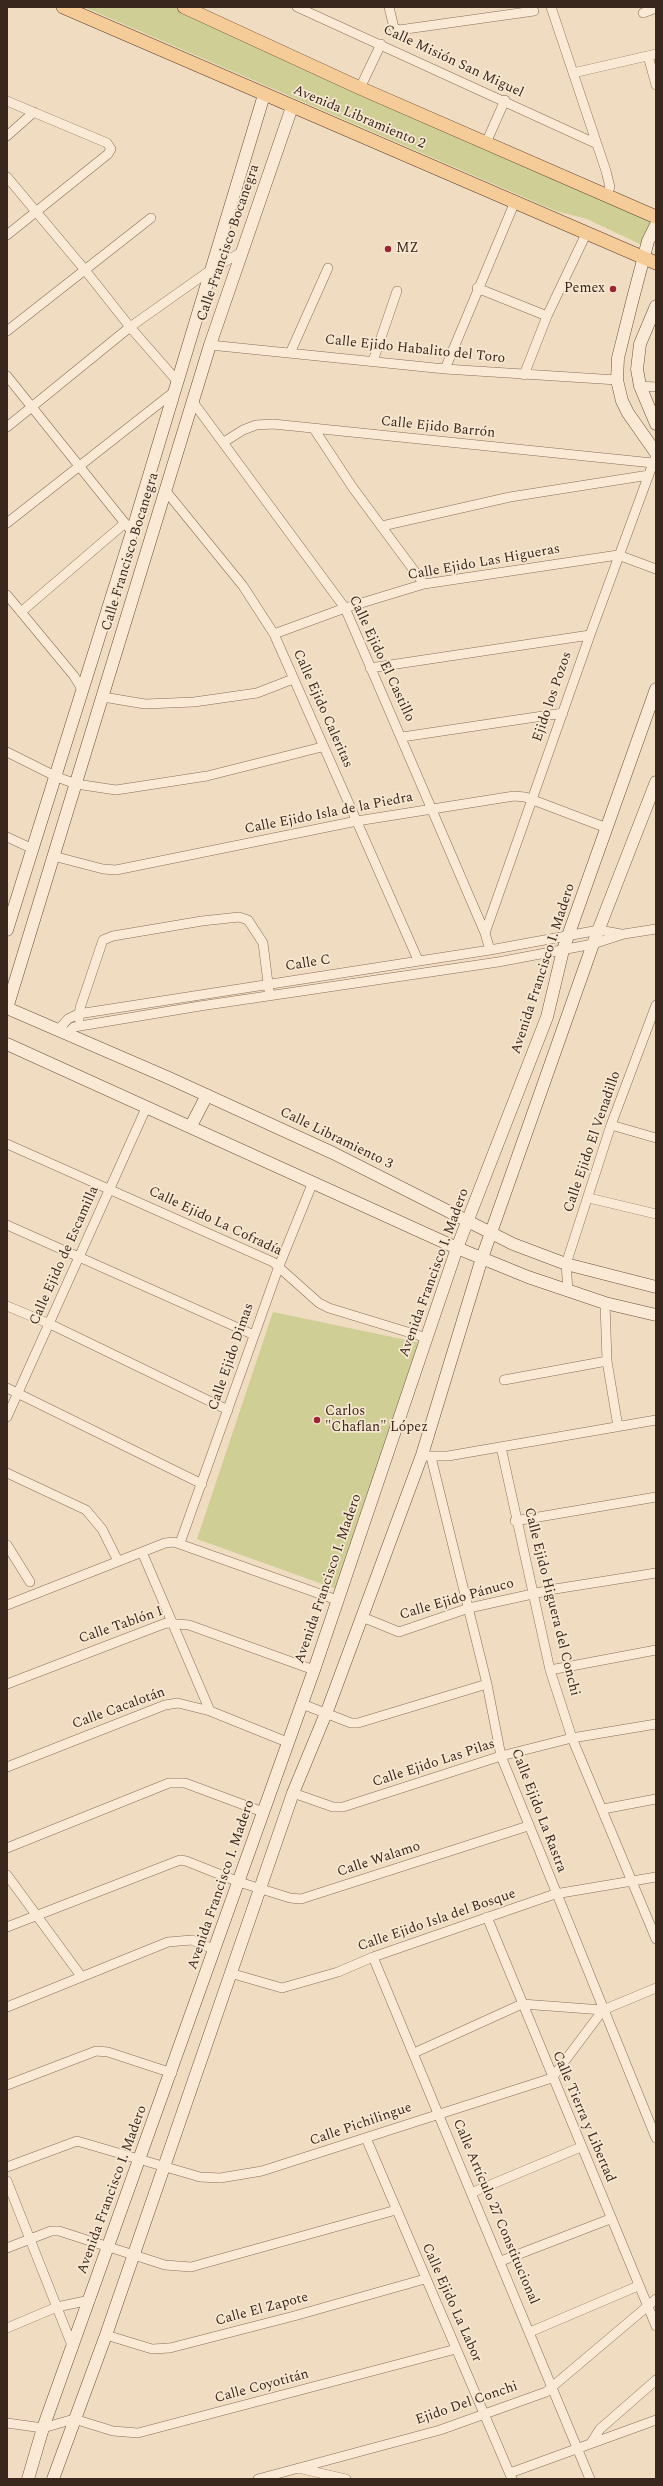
<!DOCTYPE html>
<meta charset="utf-8">
<style>
body{margin:0}
#map{position:relative;width:663px;height:2486px;overflow:hidden;background:#f0dcc1;font-family:Spectral,serif}
canvas{display:block}
.frame{position:absolute;inset:0;border:8px solid #39271d;pointer-events:none}
</style>
<div id="map">
<canvas width="663" height="2486"></canvas>
<div class="frame"></div>
</div>
<script>
const ctx = document.querySelector('canvas').getContext('2d');
ctx.lineJoin = 'round';
function fillPath(path, color) { ctx.fillStyle = color; ctx.fill(path, 'evenodd'); }
const shape = rows => new Path2D(rows.map(r => 'M' + r).join(''));
function strokePath(path, color, width, dash) { ctx.strokeStyle = color; ctx.lineWidth = width; ctx.lineCap = dash ? 'butt' : 'round'; ctx.setLineDash(dash || []); ctx.stroke(path); }
function drawText(font, color, halo, rows, align = 'center') {
  ctx.font = font + ' Spectral,serif'; ctx.lineWidth = 3.5; ctx.setLineDash([]); ctx.textBaseline = 'middle'; ctx.strokeStyle = halo; ctx.fillStyle = color; for (const [text, x, y, turn = 0] of rows) {
    ctx.save(); ctx.translate(x, y); ctx.rotate((+turn || 0) * Math.PI / 180); ctx.textAlign = isNaN(turn) ? turn : align; if (halo) ctx.strokeText(text, 0, 0); ctx.fillText(text, 0, 0); ctx.restore();
  }
}
const green = shape([
 [84,7,176,7,586,191,651,222,642,245,587,219,556,211],
 [273,1312,421,1343,336,1589,197,1539]
]);
const street = shape([
 [297,7,597,144],
 [389,7,394,28,399,30,534,11],
 [551,7,606,171,610,187,606,196],
 [643,13,656,8],
 [648,56,656,85],
 [573,73,656,54],
 [360,88,381,44],
 [7,101,107,143,111,149,108,154,7,235],
 [7,136,34,112],
 [486,143,505,100],
 [7,177,85,270,130,327,178,382],
 [477,288,547,316],
 [7,331,151,218],
 [210,345,445,369,617,380],
 [291,351,328,268],
 [373,361,397,291],
 [445,369,514,204],
 [524,375,547,316,586,234],
 [7,376,132,532],
 [640,386,656,387],
 [193,402,345,608,485,933],
 [7,427,130,327,212,269,240,253],
 [314,429,353,488,424,584],
 [224,442,243,430,256,425,273,424,653,463],
 [165,490,243,586,274,634,418,960],
 [7,523,175,391],
 [382,526,510,497,649,475],
 [7,595,74,676,83,691],
 [21,612,125,523],
 [274,634,345,608,424,584,618,555,656,569],
 [370,668,590,635],
 [103,697,145,704,194,702,257,693,293,679],
 [402,737,563,713],
 [7,752,57,777,76,784,116,790,207,776,322,747],
 [7,837,33,849],
 [53,856,103,869,116,870,357,821,514,796,525,797,607,828],
 [490,950,485,933,590,635,656,455],
 [79,1019,80,1008,103,940,113,936,202,921,239,917,248,920,263,943,269,991],
 [58,1030,68,1019,78,1014,490,950,599,930,621,934],
 [68,1033,74,1027,200,1006,498,962,593,944,624,934,656,929],
 [611,1125,656,1138],
 [7,1144,273,1262,319,1303,329,1308,427,1338],
 [589,1198,656,1214],
 [7,1225,254,1335],
 [568,1290,566,1264,611,1125,656,1005],
 [605,1303,607,1361,618,1427],
 [7,1306,50,1324,228,1410],
 [504,1380,607,1361],
 [7,1388,202,1484],
 [7,1417,147,1106],
 [501,1447,550,1670,572,1738,656,1939],
 [427,1456,448,1456,656,1420],
 [431,1457,487,1684,501,1756,656,2138],
 [7,1473,86,1510,102,1529,118,1561],
 [515,1521,656,1497],
 [180,1543,279,1266,313,1182],
 [7,1545,30,1582],
 [142,1552,210,1711],
 [7,1605,165,1543,174,1542,337,1600],
 [362,1617,399,1632,469,1608,555,1589,656,1573],
 [550,1670,656,1650],
 [7,1684,166,1623,189,1625,314,1670],
 [302,1704,351,1723,358,1723,487,1684],
 [7,1767,165,1705,178,1703,210,1711,287,1742],
 [293,1793,333,1807,343,1807,501,1756,572,1738,656,1724],
 [603,1809,656,1799],
 [7,1848,169,1783,185,1783,263,1812],
 [7,1875,81,1976],
 [487,1917,656,2326],
 [7,1927,180,1860,186,1861,239,1882,290,1898,301,1899,528,1826],
 [373,1957,590,2479],
 [230,1973,282,1988,338,1972,373,1957,555,1894,656,1877],
 [7,2007,168,1942,192,1940,215,1950],
 [414,2053,522,2004,603,2010,656,1988],
 [7,2085,96,2051,108,2052,172,2073],
 [366,2138,512,2479],
 [7,2167,77,2141,200,2177,220,2178,262,2171,552,2078,603,2010],
 [7,2181,73,2348],
 [471,2193,581,2147],
 [7,2248,51,2231,59,2231,165,2265,191,2267,396,2210],
 [501,2261,610,2219],
 [7,2328,57,2307,90,2300],
 [530,2332,638,2286],
 [106,2335,152,2349,170,2348,294,2316,425,2279],
 [7,2423,43,2428,74,2419,113,2431,138,2433,456,2349],
 [591,2443,600,2429,656,2380],
 [298,2468,346,2479],
 [510,2473,656,2420],
 [258,2479,440,2430,546,2392,656,2299]
]);
const secondary = shape([
 [656,225,648,241,632,302,618,358,617,380,622,401,628,413,656,453],
 [656,306,640,344,637,369,640,386,656,424],
 [7,930,132,532,264,95],
 [7,1008,210,345,292,107],
 [7,1008,169,1078,333,1153,513,1244,566,1264,656,1287],
 [7,1044,457,1248,528,1277,605,1303,656,1315],
 [191,1126,207,1095],
 [28,2479,43,2428,314,1670,457,1248,547,1017,563,950,656,689],
 [53,2479,106,2335,293,1793,329,1706,422,1455,482,1258,593,944,656,782]
]);
const primary = shape([
 [63,7,656,263],
 [184,7,360,88,656,217]
]);
const markers = [
 [388,249,4,"#9c2535"],
 [613,289,4,"#9c2535"],
 [317,1420,4,"#9c2535"]
];
const streetNames = [
 ["Calle Misión San Miguel",453,62,25],
 ["Avenida Libramiento 2",359,118,23],
 ["Calle Francisco Bocanegra",229,243,-71],
 ["Calle Ejido Habalito del Toro",415,350,6],
 ["Calle Ejido Barrón",438,428,6],
 ["Calle Francisco Bocanegra",131,552,-73],
 ["Calle Ejido Las Higueras",484,563,-10],
 ["Calle Ejido El Castillo",381,659,65],
 ["Ejido los Pozos",553,697,-71],
 ["Calle Ejido Caleritas",322,709,66],
 ["Calle Ejido Isla de la Piedra",329,814,-11],
 ["Calle C",308,964,-9],
 ["Avenida Francisco I. Madero",544,969,-72],
 ["Calle Libramiento 3",336,1139,26],
 ["Calle Ejido El Venadillo",593,1142,-71],
 ["Calle Ejido La Cofradía",215,1222,25],
 ["Calle Ejido de Escamilla",65,1256,-66],
 ["Avenida Francisco I. Madero",435,1273,-70],
 ["Calle Ejido Dimas",232,1357,-71],
 ["Avenida Francisco I. Madero",329,1579,-71],
 ["Calle Ejido Pánuco",457,1600,-16],
 ["Calle Ejido Higuera del Conchi",551,1602,76],
 ["Calle Tablón I",121,1626,-19],
 ["Calle Cacalotán",119,1709,-20],
 ["Calle Ejido Las Pilas",434,1764,-18],
 ["Calle Ejido La Rastra",538,1811,69],
 ["Calle Walamo",379,1860,-18],
 ["Avenida Francisco I. Madero",222,1885,-71],
 ["Calle Ejido Isla del Bosque",437,1921,-19],
 ["Calle Tierra y Libertad",583,2117,67],
 ["Calle Pichilingue",361,2125,-19],
 ["Avenida Francisco I. Madero",113,2190,-70],
 ["Calle Artículo 27 Constitucional",495,2212,67],
 ["Calle Ejido La Labor",451,2303,66],
 ["Calle El Zapote",262,2310,-15],
 ["Calle Coyotitán",262,2387,-15],
 ["Ejido Del Conchi",467,2404,-19]
];
const poiNames = [
 ["MZ",396,249],
 ["Pemex",605,289,"right"],
 ["Carlos",325,1412],
 ["\"Chaflan\" López",325,1428]
];
fillPath(green, '#cece95');
strokePath(street, '#8a6c58', 10);
strokePath(secondary, '#6c4e3b', 13);
strokePath(primary, '#583b2c', 14);
strokePath(street, '#faead5', 9);
strokePath(secondary, '#faead5', 12);
strokePath(primary, '#f5cc97', 13);
for (const [x, y, r, color] of markers) { const dot = new Path2D(); dot.arc(x, y, r, 0, 2 * Math.PI); ctx.fillStyle = color; ctx.fill(dot); strokePath(dot, '#f7e7d1', 1.5); }
drawText('14px', '#39271d', '#f7e7d1', streetNames);
drawText('14px', '#39271d', '#f7e7d1', poiNames, 'left');
</script>
